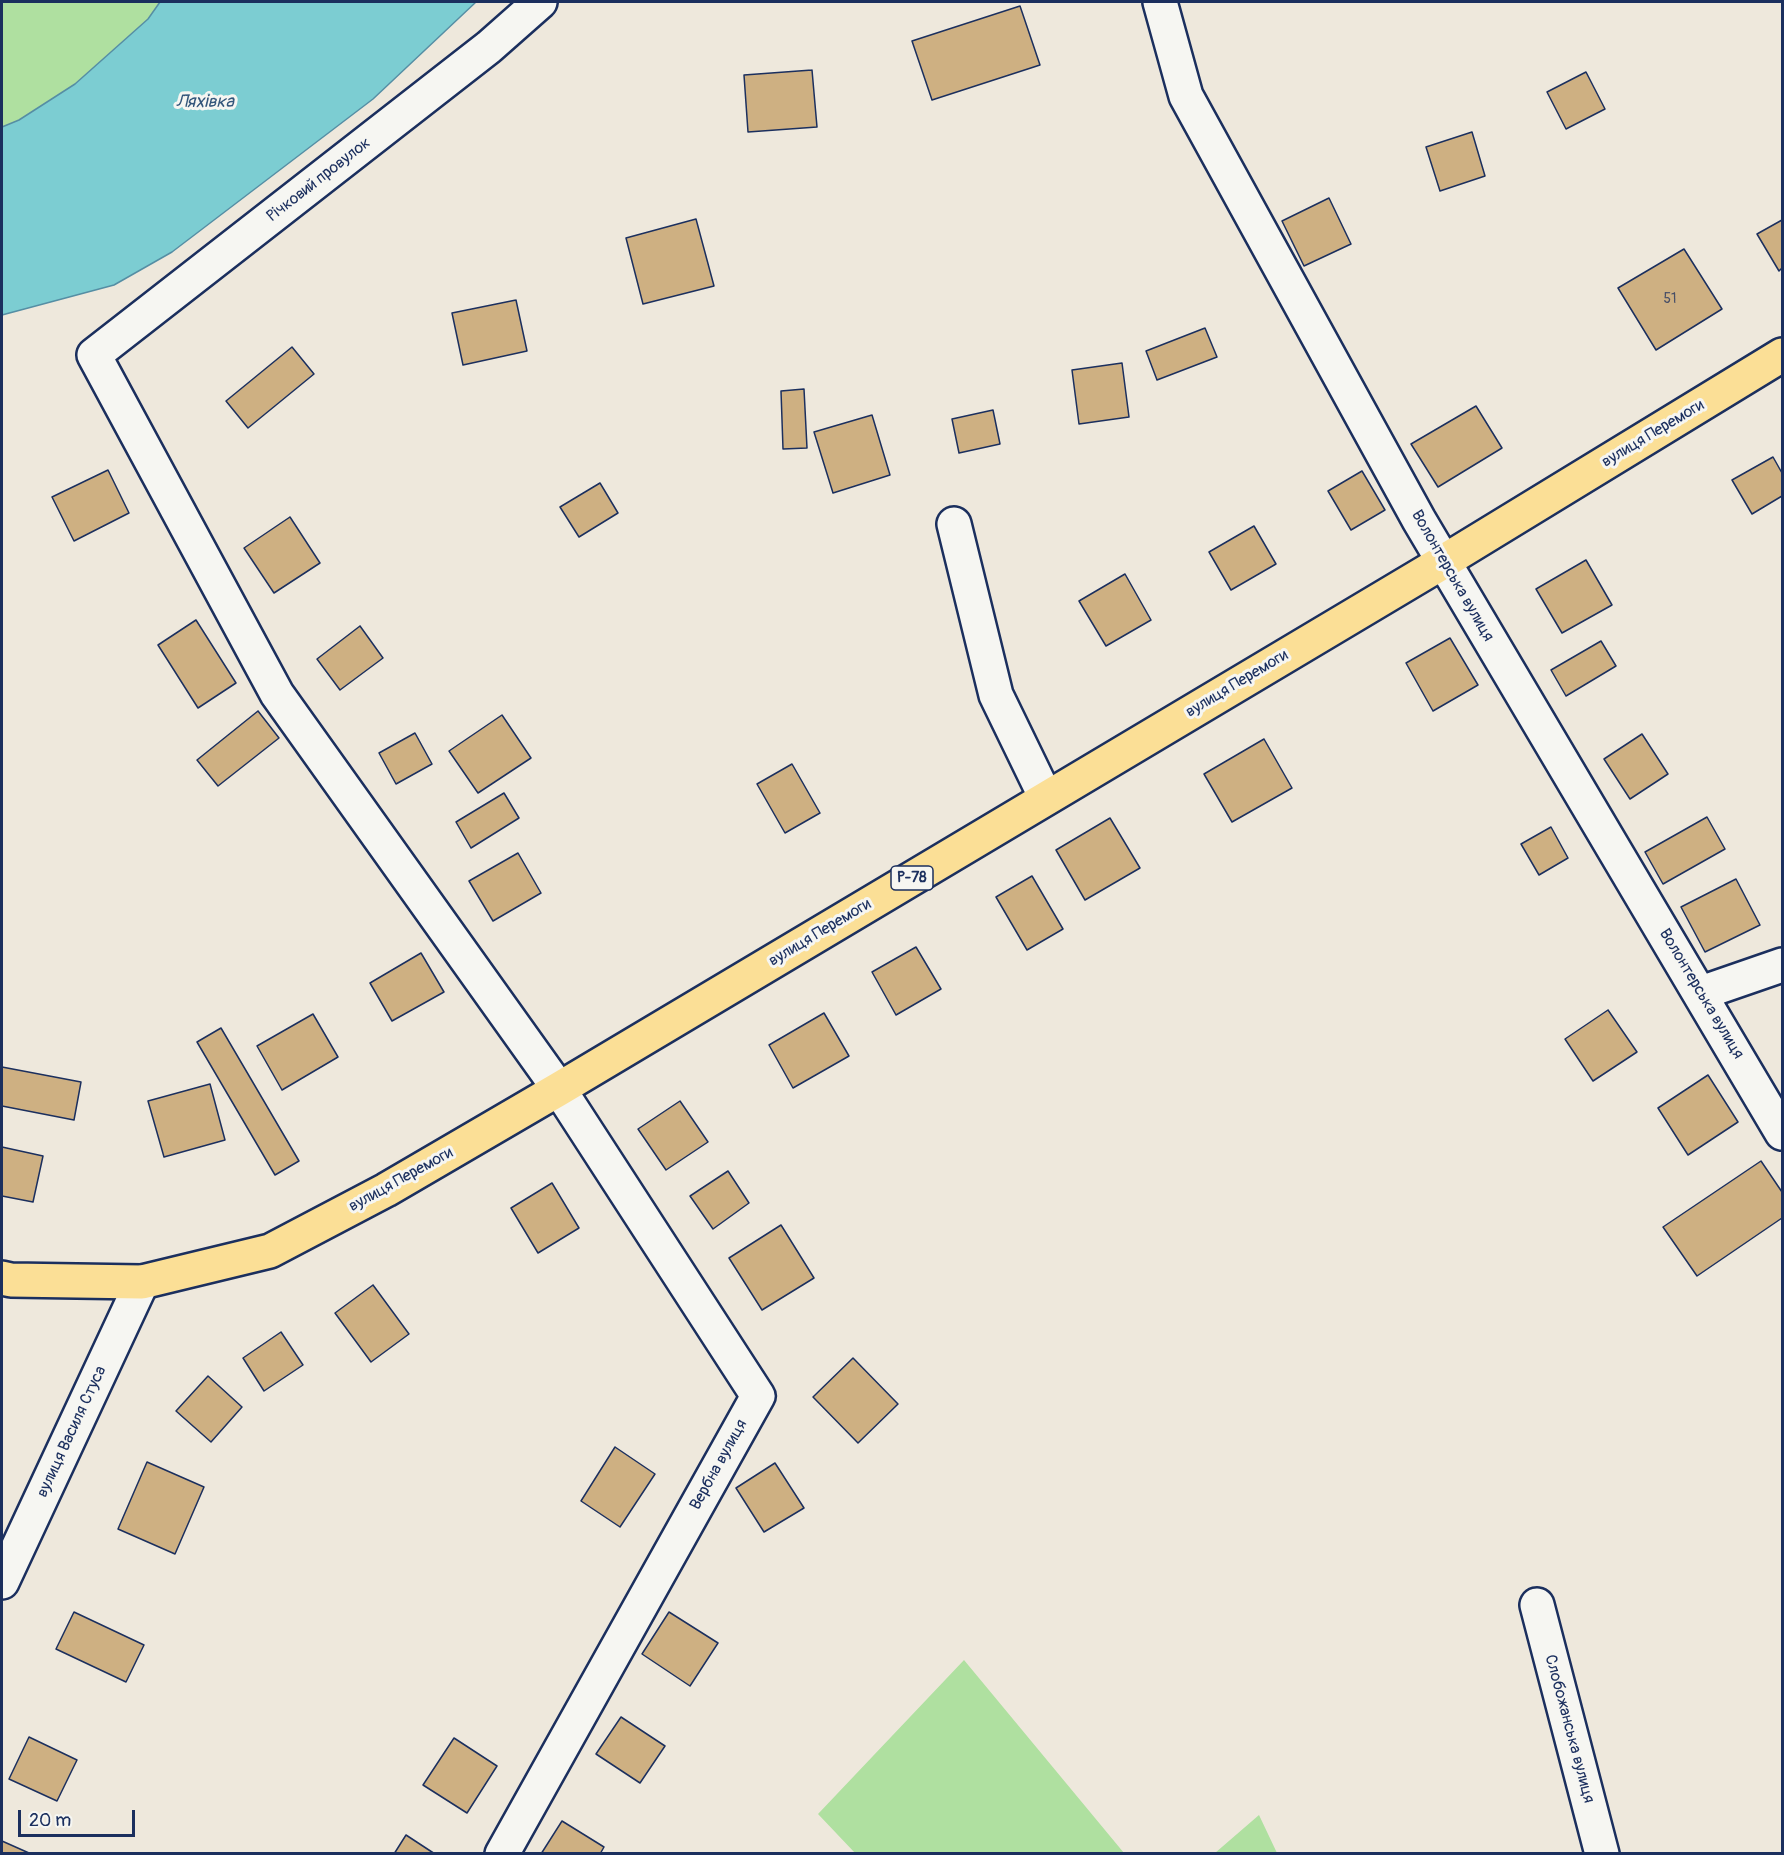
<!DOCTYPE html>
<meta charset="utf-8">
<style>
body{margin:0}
#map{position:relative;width:1784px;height:1855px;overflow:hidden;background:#eee8dc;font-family:Pangolin,sans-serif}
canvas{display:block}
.frame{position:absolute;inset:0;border:3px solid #1b2f5e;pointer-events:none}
.scale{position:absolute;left:18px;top:1810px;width:117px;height:27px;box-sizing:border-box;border:3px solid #1b2f5e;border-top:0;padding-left:8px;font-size:18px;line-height:21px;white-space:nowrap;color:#1b2f5e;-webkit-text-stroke:4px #f6f6f2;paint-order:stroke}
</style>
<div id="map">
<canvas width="1784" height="1855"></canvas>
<div class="frame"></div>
<div class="scale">20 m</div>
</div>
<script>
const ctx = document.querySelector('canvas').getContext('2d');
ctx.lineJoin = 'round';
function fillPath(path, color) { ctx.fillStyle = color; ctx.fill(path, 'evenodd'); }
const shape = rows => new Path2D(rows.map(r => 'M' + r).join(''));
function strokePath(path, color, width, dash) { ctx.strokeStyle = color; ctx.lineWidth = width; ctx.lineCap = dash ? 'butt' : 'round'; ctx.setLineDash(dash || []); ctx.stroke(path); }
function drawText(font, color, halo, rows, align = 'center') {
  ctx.font = font + ' Pangolin,sans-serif'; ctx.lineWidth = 6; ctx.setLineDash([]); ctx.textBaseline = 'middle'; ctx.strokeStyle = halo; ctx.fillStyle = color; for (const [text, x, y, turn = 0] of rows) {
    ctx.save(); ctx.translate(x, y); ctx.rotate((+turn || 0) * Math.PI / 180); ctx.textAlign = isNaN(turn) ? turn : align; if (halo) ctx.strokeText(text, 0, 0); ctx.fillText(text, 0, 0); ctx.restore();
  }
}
const green = shape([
 [2,2,160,2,148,19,75,84,19,120,2,127],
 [964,1660,1124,1853,855,1853,818,1814],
 [1259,1815,1277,1853,1215,1853]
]);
const water = shape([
 [160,2,476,2,373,99,172,252,114,285,2,315,2,127,19,120,75,84,148,19,160,2]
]);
const building = shape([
 [1020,6,1040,65,932,100,912,41,1020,6],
 [812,70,817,127,748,132,744,75,812,70],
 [1586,72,1605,109,1566,129,1547,92,1586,72],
 [1472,132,1485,176,1440,191,1426,147,1472,132],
 [1329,198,1351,244,1304,266,1282,221,1329,198],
 [696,219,714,286,643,304,626,238,696,219],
 [1782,220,1782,268,1779,271,1757,234,1782,220],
 [1684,249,1722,309,1656,350,1618,288,1684,249],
 [516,300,527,351,463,365,452,313,516,300],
 [1205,328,1217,357,1157,380,1146,351,1205,328],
 [292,347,314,374,248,428,226,401,292,347],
 [1122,363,1129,417,1079,424,1072,370,1122,363],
 [804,389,807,448,783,449,781,391,804,389],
 [1476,406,1502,448,1438,487,1411,444,1476,406],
 [993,410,1000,444,959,453,952,419,993,410],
 [872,415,890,475,833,493,814,432,872,415],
 [1773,457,1782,473,1782,496,1752,514,1732,480,1773,457],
 [108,470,129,513,74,541,52,497,108,470],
 [1362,471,1385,510,1351,530,1328,491,1362,471],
 [600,483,618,513,579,537,560,507,600,483],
 [290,517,320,563,274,593,244,548,290,517],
 [1254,526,1276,564,1231,590,1209,552,1254,526],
 [1586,560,1612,605,1562,633,1536,589,1586,560],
 [1125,574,1151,620,1106,646,1079,601,1125,574],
 [196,620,236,683,198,708,158,645,196,620],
 [360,626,383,658,340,690,317,659,360,626],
 [1450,638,1478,685,1433,711,1406,663,1450,638],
 [1601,641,1616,666,1566,696,1551,670,1601,641],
 [258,711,279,738,218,786,197,760,258,711],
 [502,715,531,758,478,793,449,751,502,715],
 [415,733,432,764,396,784,379,753,415,733],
 [1642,734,1668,774,1630,799,1604,759,1642,734],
 [1264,739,1292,788,1232,822,1204,774,1264,739],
 [792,764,820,813,785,833,757,784,792,764],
 [504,793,519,818,471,848,456,822,504,793],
 [1707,817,1725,849,1663,884,1645,852,1707,817],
 [1110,818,1140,868,1085,900,1056,850,1110,818],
 [1551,827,1568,858,1539,875,1521,844,1551,827],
 [518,853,541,893,493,921,469,881,518,853],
 [1032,876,1063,929,1027,950,996,897,1032,876],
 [1736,879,1760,925,1705,952,1681,907,1736,879],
 [916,947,941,989,896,1015,872,972,916,947],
 [421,953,444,992,392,1021,370,983,421,953],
 [1608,1010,1637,1052,1593,1081,1565,1039,1608,1010],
 [824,1013,849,1056,793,1088,769,1045,824,1013],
 [313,1014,338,1057,282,1090,257,1046,313,1014],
 [221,1028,299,1161,275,1175,197,1042,221,1028],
 [2,1067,81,1082,74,1120,2,1106,2,1067],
 [1708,1075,1738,1122,1688,1155,1658,1108,1708,1075],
 [210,1084,225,1140,164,1157,148,1101,210,1084],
 [680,1101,708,1142,666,1170,638,1129,680,1101],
 [2,1147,43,1156,33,1202,2,1196,2,1147],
 [1761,1161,1782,1192,1782,1218,1697,1276,1663,1227,1761,1161],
 [728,1171,749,1203,713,1229,690,1196,728,1171],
 [552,1183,579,1228,538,1253,511,1208,552,1183],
 [781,1225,814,1278,762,1310,729,1258,781,1225],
 [373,1285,409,1334,371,1362,335,1313,373,1285],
 [281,1332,303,1365,264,1391,243,1358,281,1332],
 [853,1358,898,1404,858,1443,813,1397,853,1358],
 [208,1376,242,1407,211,1442,176,1411,208,1376],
 [615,1447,655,1474,620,1527,581,1501,615,1447],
 [147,1462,204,1487,175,1554,118,1529,147,1462],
 [775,1463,804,1508,764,1532,736,1488,775,1463],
 [74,1612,144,1645,126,1682,56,1649,74,1612],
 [669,1612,718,1643,690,1686,642,1654,669,1612],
 [621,1717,665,1746,640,1783,596,1754,621,1717],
 [29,1737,77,1760,57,1801,9,1779,29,1737],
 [454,1738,497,1766,467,1813,423,1785,454,1738],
 [562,1821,604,1847,600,1854,541,1854,562,1821],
 [406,1835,435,1854,394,1854,406,1835],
 [2,1841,29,1853,28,1854,2,1854,2,1841]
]);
const minor = shape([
 [1160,2,1186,96,1419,520,1782,1133],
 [954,524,996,695,1046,798],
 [1701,993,1782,965],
 [2,1582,142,1282],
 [1537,1605,1602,1854],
 [502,1854,758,1396,559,1089,277,694,94,355,489,47,540,2]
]);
const major = shape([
 [2,1278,11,1280,142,1282,270,1251,386,1190,559,1089,1443,562,1782,355]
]);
const numberNames = [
 ["51",1670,299]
];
const shields = [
 [912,878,42]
];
const shieldNames = [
 ["Р-78",912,878]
];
const streetNames = [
 ["Річковий провулок",319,180,-38],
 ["вулиця Перемоги",1653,434,-31],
 ["Волонтерська вулиця",1452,576,60],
 ["вулиця Перемоги",1237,684,-31],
 ["вулиця Перемоги",820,933,-31],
 ["Волонтерська вулиця",1701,994,59],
 ["вулиця Перемоги",401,1180,-29],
 ["вулиця Василя Стуса",72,1432,-65],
 ["Вербна вулиця",719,1465,-61],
 ["Слобожанська вулиця",1569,1729,75]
];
const waterNames = [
 ["Ляхівка",205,102]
];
fillPath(green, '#afe0a0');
fillPath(water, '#7ccdd2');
strokePath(water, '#558ea4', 1.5);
fillPath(building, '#ceb082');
strokePath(building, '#1b2f5e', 1.5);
strokePath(minor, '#1b2f5e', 38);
strokePath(major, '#1b2f5e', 38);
strokePath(minor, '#f6f6f2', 33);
strokePath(major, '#fbdf96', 33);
drawText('14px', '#484f67', null, numberNames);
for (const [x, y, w] of shields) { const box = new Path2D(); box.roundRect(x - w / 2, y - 12, w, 24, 4.5); ctx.fillStyle = '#f6f6f2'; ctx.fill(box); strokePath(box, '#1b2f5e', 1.5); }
drawText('bold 15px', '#1b2f5e', null, shieldNames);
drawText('16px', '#1b2f5e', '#f6f6f2', streetNames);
drawText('italic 18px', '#33567b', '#f6f6f2', waterNames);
</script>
